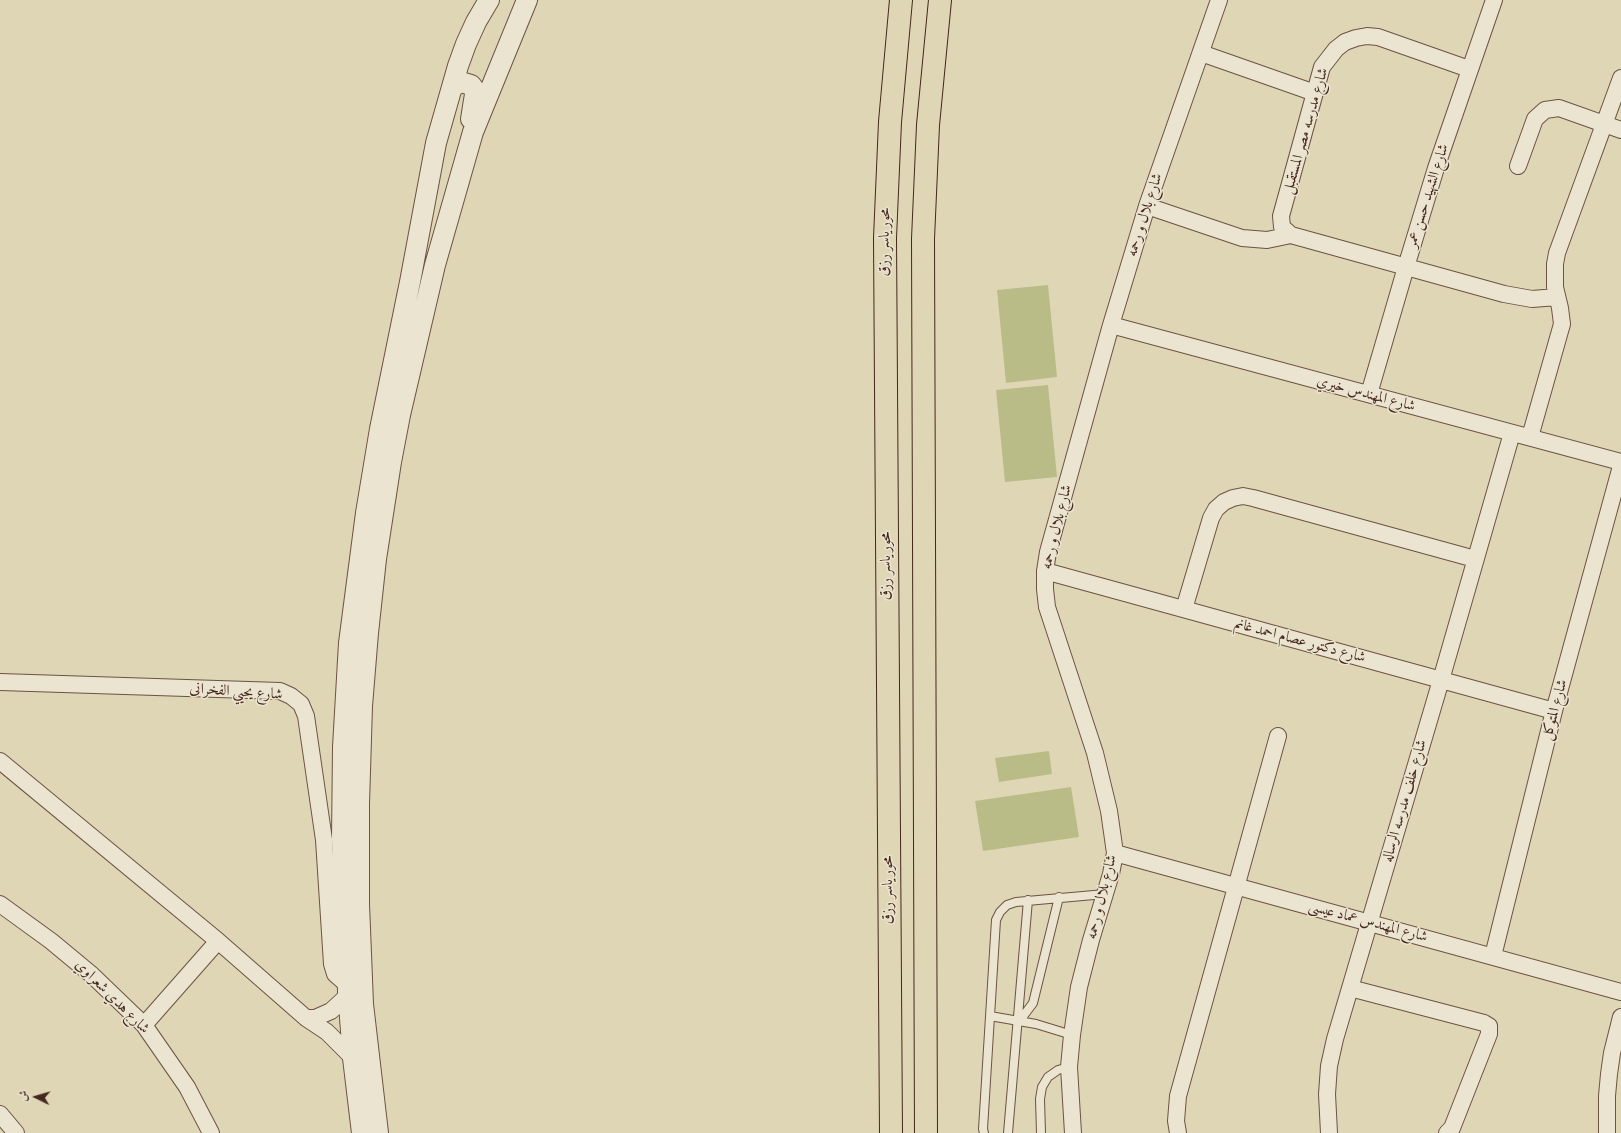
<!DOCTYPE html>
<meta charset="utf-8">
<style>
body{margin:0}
#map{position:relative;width:1621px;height:1133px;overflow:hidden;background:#dfd6b6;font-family:"IM FELL French Canon",Amiri,serif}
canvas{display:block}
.north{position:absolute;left:16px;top:1077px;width:40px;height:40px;-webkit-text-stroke:3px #eae4d0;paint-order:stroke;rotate:275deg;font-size:11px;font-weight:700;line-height:16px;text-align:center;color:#45271c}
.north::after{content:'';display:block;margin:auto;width:14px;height:18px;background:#45271c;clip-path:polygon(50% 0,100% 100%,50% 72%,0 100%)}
</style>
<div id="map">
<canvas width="1621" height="1133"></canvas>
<div class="north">ش</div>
</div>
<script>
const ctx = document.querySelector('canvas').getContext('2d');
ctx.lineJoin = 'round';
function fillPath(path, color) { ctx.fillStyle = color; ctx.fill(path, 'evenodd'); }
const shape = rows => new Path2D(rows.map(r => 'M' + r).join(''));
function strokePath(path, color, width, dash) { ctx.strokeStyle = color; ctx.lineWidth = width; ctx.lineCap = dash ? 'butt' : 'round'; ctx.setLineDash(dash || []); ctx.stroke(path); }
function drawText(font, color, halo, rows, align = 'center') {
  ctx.font = font + ' "IM FELL French Canon",Amiri,serif'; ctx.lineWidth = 3; ctx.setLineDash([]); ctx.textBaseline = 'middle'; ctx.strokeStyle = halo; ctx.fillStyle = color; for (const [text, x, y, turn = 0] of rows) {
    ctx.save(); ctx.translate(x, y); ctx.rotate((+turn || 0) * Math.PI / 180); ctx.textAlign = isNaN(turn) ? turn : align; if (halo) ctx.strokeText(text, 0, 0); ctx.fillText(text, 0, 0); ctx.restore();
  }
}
const green = shape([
 [1048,285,1057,377,1006,383,997,290],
 [1048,385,1057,477,1005,482,996,390],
 [1049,751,1052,774,999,782,995,758],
 [1071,787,1079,837,983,851,975,801]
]);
const service = shape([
 [990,1016,1036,1024,1072,1035],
 [1018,1019,1024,1015,1033,1003,1059,897],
 [984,1133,983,1129,996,920,1000,912,1007,905,1016,902,1105,894],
 [1008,1133,1028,900],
 [1041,1133,1040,1099,1042,1087,1048,1077,1058,1070,1069,1067]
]);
const minor = shape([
 [1201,53,1315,93],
 [1469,69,1378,37,1367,36,1356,38,1345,42,1336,49,1322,67,1281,216,1282,227,1291,235,1504,294,1532,299,1557,297],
 [1518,166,1535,119,1545,110,1559,108,1621,130],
 [1147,206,1242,238,1267,240,1291,235],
 [1111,325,1621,462],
 [1369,394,1406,267,1436,168,1494,0],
 [1530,437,1562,324,1560,308,1555,287,1555,264,1557,253,1621,78],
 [1045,571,1554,711],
 [1184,609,1211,518,1216,509,1224,502,1233,498,1243,496,1253,498,1475,559],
 [0,682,280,691,291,696,301,704,306,716,324,840,332,964,335,974,343,981,348,983],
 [0,761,218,941,306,1018,327,1032,353,1058],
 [1115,853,1621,992],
 [0,904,51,941,92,975,144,1025,187,1087,211,1133],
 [1493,956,1554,711,1621,466],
 [1350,988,1484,1023,1489,1026,1489,1034,1452,1128,1447,1133],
 [306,1018,315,1018,331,1011,344,999,348,991],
 [144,1025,218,941],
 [0,1114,16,1133],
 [1073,1133,1069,1067,1072,1035,1079,987,1091,940,1111,874,1115,853,1109,811,1095,753,1047,607,1045,589,1045,571,1048,552,1111,325,1147,206,1219,0],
 [1178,1133,1176,1121,1178,1096,1278,736],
 [1329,1133,1327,1094,1329,1066,1335,1039,1441,680,1512,433],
 [1607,1133,1607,1096,1609,1074,1612,1053,1621,1017]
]);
const tertiary = shape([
 [452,87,461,82,471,85,474,89,475,94,471,119],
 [362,1133,353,1058,348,991,342,839,343,747,349,643,366,513,380,429,410,282,436,143,458,66,466,44,476,22,489,0],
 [378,1133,363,1004,359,904,359,804,362,706,368,633,376,559,391,462,400,415,435,265,473,132,527,0]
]);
const primary = shape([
 [891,1133,885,238,890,122,901,0],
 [926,1133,923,239,928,125,940,0]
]);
const streetNames = [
 ["شارع مدرسه مصر المستقبل",1306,131,-74],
 ["شارع الشهيد حسن عمر",1428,196,-72],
 ["شارع بلال و رحمه",1145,215,-72],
 ["محور ياسر رزق",885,242,-89],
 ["شارع المهندس خيري",1366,394,15],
 ["شارع بلال و رحمه",1057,527,-76],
 ["محور ياسر رزق",886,566,-90],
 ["شارع دكتور عصام احمد غانم",1300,641,15],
 ["شارع يحيي الفخرانى",236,692,4],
 ["شارع المتوكل",1555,710,-75],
 ["شارع خلف مدرسه الرساله",1405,801,-74],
 ["محور ياسر رزق",888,890,-90],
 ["شارع بلال و رحمه",1102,897,-76],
 ["شارع المهندس عماد عيسى",1368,922,15],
 ["شارع هدي شعراوي",112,997,45]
];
fillPath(green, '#babc88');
strokePath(service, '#6c5342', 10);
strokePath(minor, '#6c5342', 18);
strokePath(tertiary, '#6c5342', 22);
strokePath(primary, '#45271c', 24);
strokePath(service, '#eae4d0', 8);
strokePath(minor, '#eae4d0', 16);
strokePath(tertiary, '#eae4d0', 20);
strokePath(primary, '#dfd6b6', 22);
drawText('15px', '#45271c', '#eae4d0', streetNames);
</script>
